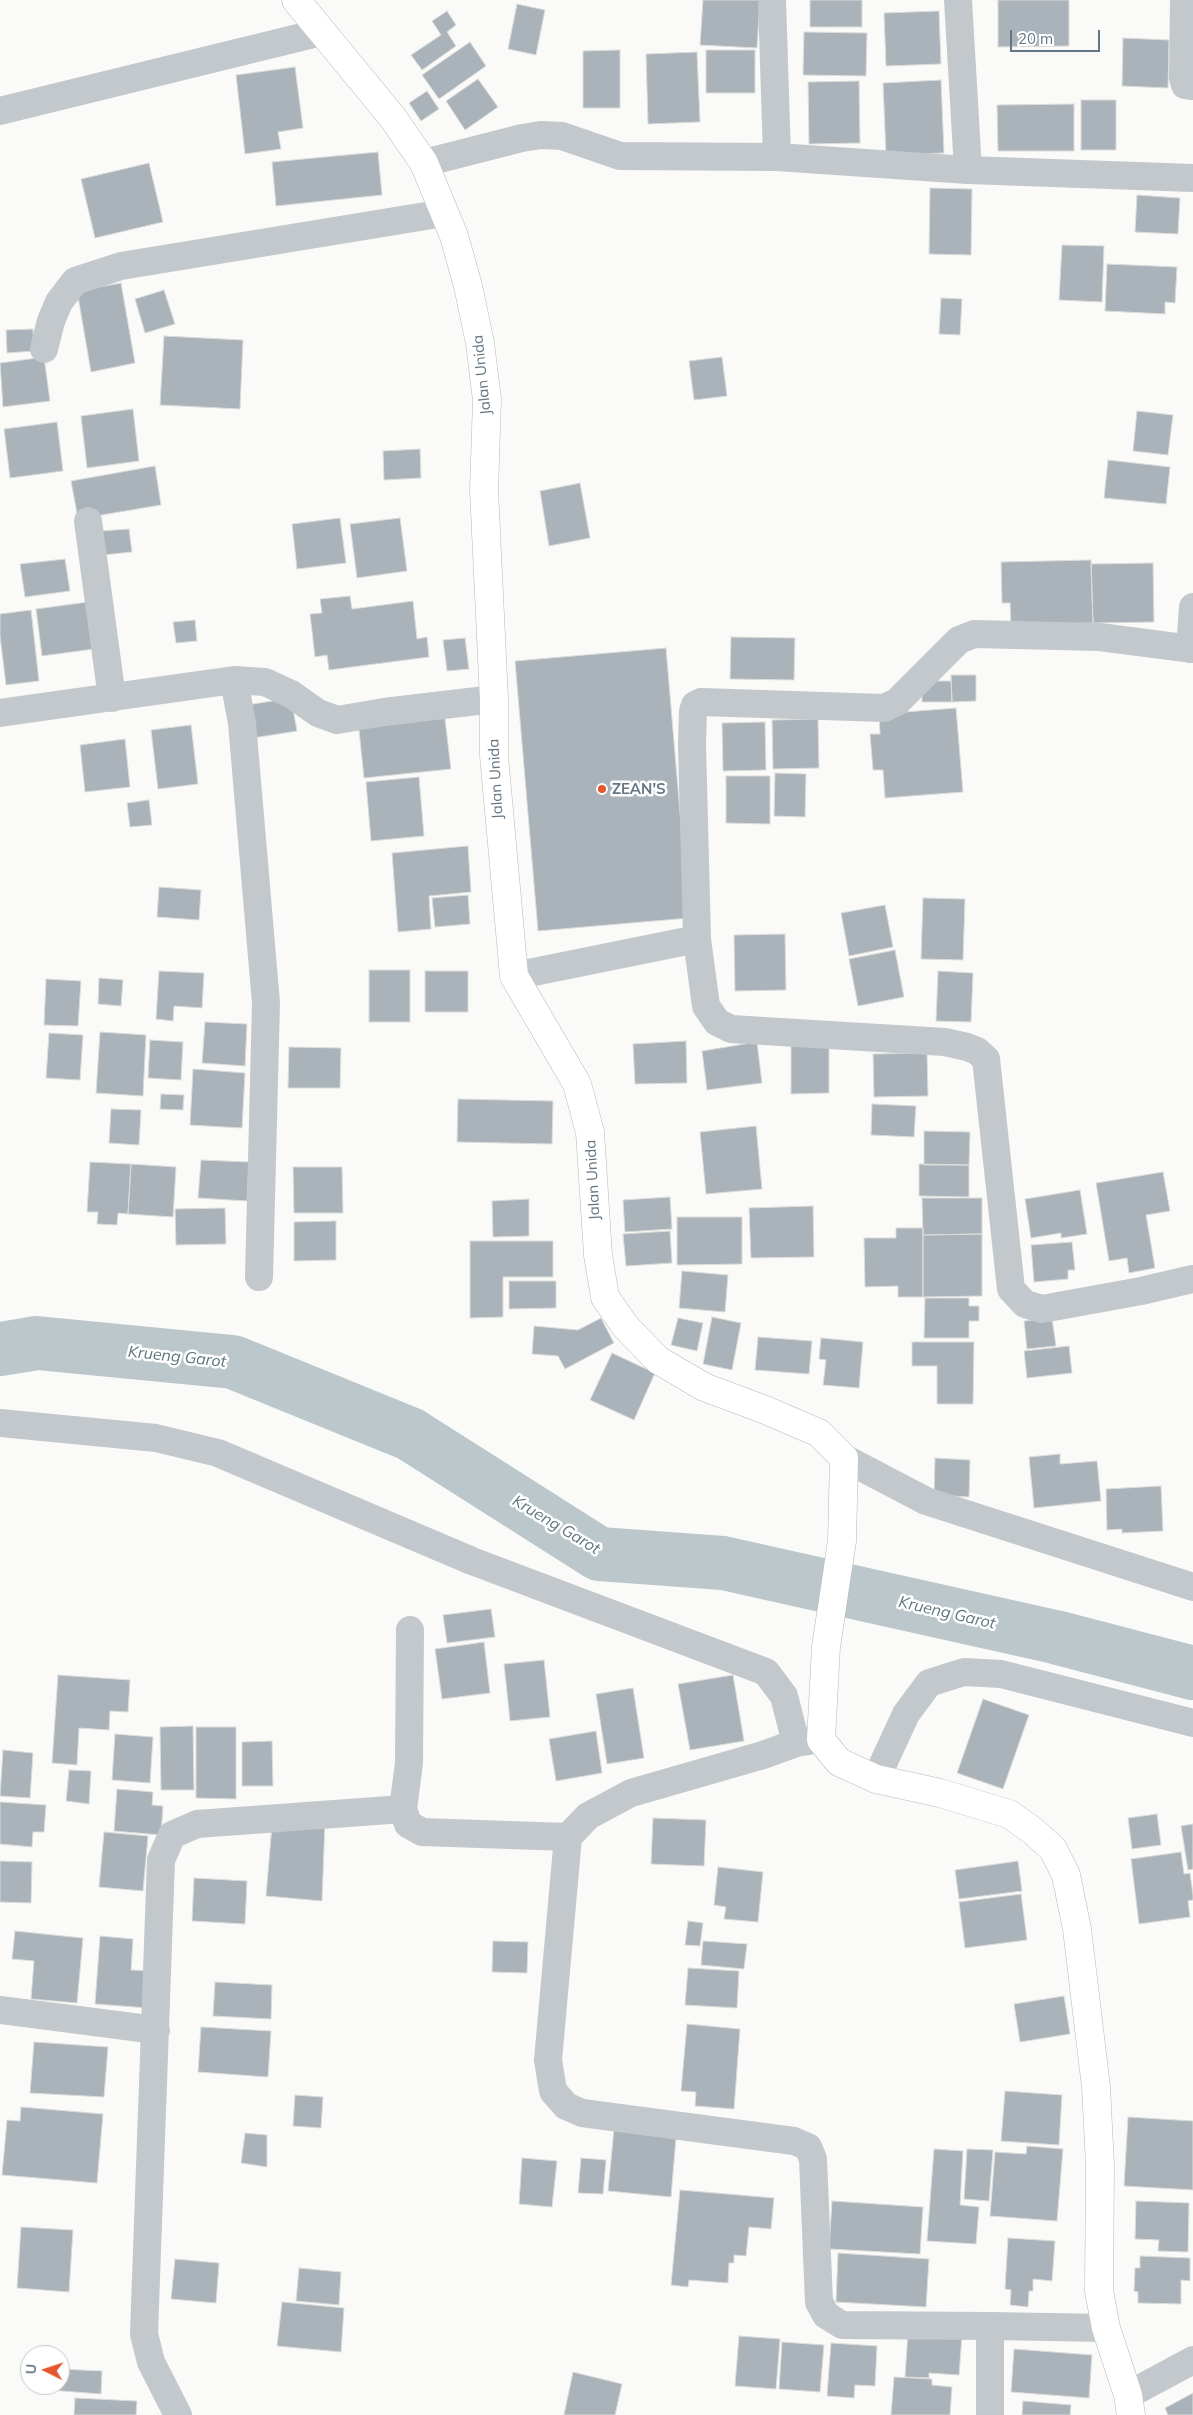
<!DOCTYPE html>
<style>
body{margin:0}
#map{position:relative;width:1193px;height:2415px;overflow:hidden;background:#fafaf8;font-family:Mulish,sans-serif}
canvas{display:block}
.north{position:absolute;left:20px;top:2345px;width:50px;height:50px;box-sizing:border-box;background:#fff;border:1px solid #c1c8cd;border-radius:50%;rotate:274deg;font-size:14px;font-weight:700;line-height:20px;text-align:center;color:#657683}
.north::after{content:'';display:block;margin:auto;width:18px;height:22px;background:#e4572e;clip-path:polygon(50% 0,100% 100%,50% 72%,0 100%)}
.scale{position:absolute;left:1010px;top:30px;width:90px;height:22px;box-sizing:border-box;border:2px solid #657683;border-top:0;padding-left:6px;font-size:15px;line-height:18px;white-space:nowrap;color:#657683;-webkit-text-stroke:4px #fff;paint-order:stroke}
</style>
<div id="map">
<canvas width="1193" height="2415"></canvas>
<div class="north">U</div>
<div class="scale">20 m</div>
</div>
<script>
const ctx = document.querySelector('canvas').getContext('2d');
ctx.lineJoin = 'round';
const shape = rows => new Path2D(rows.map(r => 'M' + r).join(''));
function strokePath(path, color, width, dash) { ctx.strokeStyle = color; ctx.lineWidth = width; ctx.lineCap = dash ? 'butt' : 'round'; ctx.setLineDash(dash || []); ctx.stroke(path); }
function fillPath(path, color) { ctx.fillStyle = color; ctx.fill(path, 'evenodd'); }
function drawText(font, color, halo, rows, align = 'center') {
  ctx.font = font + ' Mulish,sans-serif'; ctx.lineWidth = 5; ctx.setLineDash([]); ctx.textBaseline = 'middle'; ctx.strokeStyle = halo; ctx.fillStyle = color; for (const [text, x, y, turn = 0] of rows) {
    ctx.save(); ctx.translate(x, y); ctx.rotate((+turn || 0) * Math.PI / 180); ctx.textAlign = isNaN(turn) ? turn : align; if (halo) ctx.strokeText(text, 0, 0); ctx.fillText(text, 0, 0); ctx.restore();
  }
}
const river = shape([
 [0,1349,37,1343,233,1362,410,1434,599,1554,723,1563,1055,1637,1193,1673]
]);
const building = shape([
 [703,0,760,0,757,48,700,45,703,0],
 [810,0,862,0,862,27,810,27,810,0],
 [998,0,1069,0,1069,46,998,47,998,0],
 [517,4,545,10,536,55,508,49,517,4],
 [447,11,456,25,447,32,456,46,422,70,411,55,441,35,432,21,447,11],
 [939,11,941,64,886,66,884,13,939,11],
 [804,32,867,33,866,76,803,75,804,32],
 [1123,38,1169,40,1168,88,1122,86,1123,38],
 [470,42,486,66,439,99,422,75,470,42],
 [620,50,620,108,583,108,583,51,620,50],
 [706,50,755,50,755,93,706,93,706,50],
 [697,52,700,122,648,124,646,54,697,52],
 [295,67,303,128,278,132,281,149,245,154,236,75,295,67],
 [478,79,498,107,465,130,446,101,478,79],
 [941,80,944,153,886,155,883,83,941,80],
 [859,81,860,143,809,144,808,82,859,81],
 [427,91,439,109,421,121,409,103,427,91],
 [1081,100,1116,100,1116,150,1081,150,1081,100],
 [1074,104,1074,151,998,151,997,105,1074,104],
 [378,152,382,195,276,206,272,162,378,152],
 [149,163,163,222,95,238,81,179,149,163],
 [930,188,972,189,971,255,929,254,930,188],
 [1137,195,1180,198,1178,234,1135,232,1137,195],
 [1062,245,1104,246,1102,302,1059,300,1062,245],
 [1107,264,1177,267,1175,303,1165,302,1165,314,1105,311,1107,264],
 [121,283,135,363,91,372,77,291,121,283],
 [164,290,175,324,145,333,135,299,164,290],
 [941,298,962,299,960,335,939,334,941,298],
 [33,329,34,351,7,353,6,330,33,329],
 [164,336,243,340,240,409,160,405,164,336],
 [44,357,50,401,3,407,0,363,44,357],
 [722,357,727,396,694,400,689,361,722,357],
 [133,409,139,461,87,468,81,416,133,409],
 [1137,411,1173,415,1168,455,1133,451,1137,411],
 [57,422,63,471,10,478,4,429,57,422],
 [420,449,421,478,384,480,383,451,420,449],
 [1108,460,1170,467,1166,504,1104,498,1108,460],
 [155,466,161,505,78,519,71,481,155,466],
 [580,483,590,538,549,546,540,491,580,483],
 [340,518,346,563,297,569,292,524,340,518],
 [400,518,407,571,357,578,350,524,400,518],
 [129,529,132,552,103,555,101,531,129,529],
 [65,559,70,591,25,597,20,564,65,559],
 [1091,560,1093,623,1011,625,1010,603,1002,603,1001,562,1091,560],
 [1153,563,1154,622,1093,623,1091,564,1153,563],
 [350,596,352,609,413,601,417,639,427,637,429,657,329,670,327,655,315,657,310,614,322,613,320,599,350,596],
 [88,602,94,649,42,656,36,609,88,602],
 [31,610,39,681,6,685,0,636,0,614,31,610],
 [195,620,197,641,176,643,173,622,195,620],
 [731,637,795,638,794,680,730,679,731,637],
 [465,638,469,669,447,671,443,640,465,638],
 [666,648,689,918,538,931,515,661,666,648],
 [951,675,976,675,976,701,952,702,951,675],
 [922,681,951,681,952,702,922,702,922,681],
 [291,698,297,731,253,738,247,705,291,698],
 [956,708,963,792,885,798,883,770,873,770,870,734,880,734,879,714,956,708],
 [444,711,451,769,364,778,358,721,444,711],
 [818,719,819,768,773,769,772,720,818,719],
 [765,722,766,770,723,771,722,723,765,722],
 [191,725,198,784,158,789,151,730,191,725],
 [125,739,130,787,85,792,80,745,125,739],
 [775,773,806,774,805,817,774,816,775,773],
 [726,776,770,776,770,824,726,823,726,776],
 [419,777,424,836,371,841,366,782,419,777],
 [149,800,152,825,130,827,127,803,149,800],
 [468,846,471,892,429,896,431,929,398,932,392,853,468,846],
 [159,887,201,890,199,920,157,917,159,887],
 [468,895,470,924,435,927,432,898,468,895],
 [923,898,965,899,963,960,921,959,923,898],
 [885,905,893,947,849,956,841,913,885,905],
 [785,934,786,990,735,991,734,935,785,934],
 [895,950,904,997,858,1006,849,959,895,950],
 [369,970,410,970,410,1022,369,1022,369,970],
 [159,971,204,973,202,1008,174,1006,173,1021,156,1019,159,971],
 [425,971,468,971,468,1012,425,1012,425,971],
 [938,971,973,973,971,1022,936,1021,938,971],
 [99,978,123,980,121,1006,98,1004,99,978],
 [46,979,81,981,78,1026,44,1025,46,979],
 [205,1022,247,1024,245,1066,202,1063,205,1022],
 [100,1032,146,1035,143,1096,96,1093,100,1032],
 [49,1033,83,1035,80,1080,46,1078,49,1033],
 [150,1040,183,1042,181,1080,148,1078,150,1040],
 [791,1040,829,1040,829,1093,791,1094,791,1040],
 [686,1041,687,1083,635,1084,633,1044,686,1041],
 [757,1042,762,1083,707,1090,702,1051,757,1042],
 [289,1047,341,1048,340,1088,288,1088,289,1047],
 [927,1053,928,1096,874,1097,873,1054,927,1053],
 [193,1069,245,1073,242,1128,190,1125,193,1069],
 [161,1094,184,1095,183,1110,160,1109,161,1094],
 [458,1099,553,1101,552,1144,457,1142,458,1099],
 [872,1104,916,1106,914,1137,871,1135,872,1104],
 [111,1109,141,1110,139,1145,109,1143,111,1109],
 [756,1126,762,1189,706,1194,700,1132,756,1126],
 [924,1131,970,1132,969,1165,924,1165,924,1131],
 [201,1160,249,1162,247,1201,198,1198,201,1160],
 [90,1162,131,1164,128,1214,118,1213,117,1225,97,1224,98,1212,87,1212,90,1162],
 [131,1164,176,1167,173,1217,128,1214,131,1164],
 [919,1164,969,1165,969,1197,919,1196,919,1164],
 [293,1167,342,1167,343,1213,294,1213,293,1167],
 [1163,1172,1170,1211,1146,1215,1155,1268,1129,1273,1127,1258,1109,1261,1096,1183,1163,1172],
 [1080,1190,1087,1234,1061,1238,1061,1233,1031,1238,1025,1199,1080,1190],
 [670,1197,672,1229,625,1232,623,1200,670,1197],
 [922,1198,982,1198,982,1234,923,1235,922,1198],
 [529,1199,529,1236,493,1237,492,1201,529,1199],
 [813,1206,814,1257,751,1258,749,1208,813,1206],
 [225,1208,226,1244,176,1245,175,1209,225,1208],
 [677,1217,742,1217,742,1264,677,1265,677,1217],
 [336,1221,336,1260,294,1261,294,1222,336,1221],
 [896,1228,923,1228,923,1297,898,1297,898,1286,865,1287,864,1238,896,1238,896,1228],
 [670,1231,672,1263,626,1266,623,1234,670,1231],
 [982,1234,982,1296,923,1297,923,1235,982,1234],
 [470,1241,553,1241,553,1277,503,1277,503,1317,470,1318,470,1241],
 [1072,1242,1075,1270,1068,1270,1068,1279,1034,1282,1031,1245,1072,1242],
 [682,1271,728,1275,725,1312,679,1308,682,1271],
 [509,1281,556,1281,556,1308,509,1309,509,1281],
 [925,1298,969,1298,969,1306,979,1306,979,1321,969,1321,969,1338,924,1338,925,1298],
 [712,1317,741,1323,732,1370,703,1364,712,1317],
 [601,1318,614,1343,565,1369,558,1356,532,1354,534,1326,578,1330,601,1318],
 [678,1318,703,1323,697,1351,671,1345,678,1318],
 [1052,1318,1056,1346,1027,1349,1024,1321,1052,1318],
 [758,1337,812,1341,809,1374,755,1370,758,1337],
 [821,1338,863,1342,859,1388,823,1385,826,1360,819,1359,821,1338],
 [912,1342,974,1342,973,1404,937,1404,937,1366,912,1366,912,1342],
 [1069,1346,1072,1373,1027,1378,1024,1351,1069,1346],
 [612,1353,655,1373,634,1420,590,1400,612,1353],
 [1060,1454,1060,1464,1097,1461,1101,1501,1034,1508,1029,1457,1060,1454],
 [935,1458,970,1460,969,1497,934,1495,935,1458],
 [1161,1486,1163,1531,1122,1533,1122,1529,1107,1530,1106,1489,1161,1486],
 [491,1609,495,1637,447,1643,443,1615,491,1609],
 [484,1642,490,1693,442,1699,435,1649,484,1642],
 [544,1660,550,1717,510,1721,504,1664,544,1660],
 [58,1675,130,1680,128,1712,110,1711,109,1730,79,1728,77,1765,52,1763,58,1675],
 [733,1675,744,1741,690,1750,678,1684,733,1675],
 [633,1688,644,1758,607,1764,596,1694,633,1688],
 [983,1699,1029,1715,1003,1789,957,1773,983,1699],
 [193,1726,194,1790,161,1790,160,1727,193,1726],
 [196,1727,236,1727,236,1799,196,1798,196,1727],
 [596,1731,602,1773,556,1781,549,1739,596,1731],
 [115,1734,153,1737,150,1783,112,1780,115,1734],
 [272,1741,273,1786,242,1786,242,1742,272,1741],
 [3,1750,33,1753,30,1798,0,1796,3,1750],
 [69,1770,91,1771,89,1804,66,1801,69,1770],
 [117,1789,153,1792,152,1805,163,1806,161,1835,114,1831,117,1789],
 [0,1802,46,1805,44,1832,33,1832,32,1847,0,1844,0,1802],
 [1157,1814,1161,1845,1132,1849,1128,1818,1157,1814],
 [653,1818,706,1820,704,1866,651,1864,653,1818],
 [325,1822,322,1901,266,1896,272,1825,325,1822],
 [1193,1824,1193,1869,1188,1870,1181,1826,1193,1824],
 [104,1832,148,1836,143,1891,99,1887,104,1832],
 [1181,1852,1184,1874,1190,1873,1193,1895,1193,1900,1188,1901,1190,1917,1139,1924,1131,1859,1181,1852],
 [0,1861,32,1862,31,1903,0,1902,0,1861],
 [1018,1861,1022,1891,959,1899,955,1870,1018,1861],
 [718,1867,763,1872,758,1922,724,1919,726,1907,714,1905,718,1867],
 [194,1878,247,1881,245,1924,192,1921,194,1878],
 [1021,1894,1027,1940,965,1948,959,1902,1021,1894],
 [688,1921,703,1923,700,1946,685,1945,688,1921],
 [15,1931,83,1938,77,2003,31,1999,34,1961,12,1959,15,1931],
 [100,1936,133,1939,131,1970,151,1971,148,2008,95,2004,100,1936],
 [493,1941,528,1942,527,1973,492,1972,493,1941],
 [703,1941,747,1944,744,1969,701,1965,703,1941],
 [688,1968,739,1971,737,2008,685,2005,688,1968],
 [215,1982,272,1985,271,2019,213,2016,215,1982],
 [1064,1996,1070,2034,1020,2042,1014,2004,1064,1996],
 [687,2024,740,2029,734,2109,695,2106,696,2092,681,2091,687,2024],
 [201,2027,271,2031,268,2077,198,2072,201,2027],
 [34,2042,108,2047,104,2097,30,2093,34,2042],
 [1005,2091,1062,2095,1059,2145,1001,2141,1005,2091],
 [295,2095,323,2097,321,2128,293,2126,295,2095],
 [21,2107,103,2114,97,2183,2,2175,7,2120,20,2121,21,2107],
 [1128,2117,1193,2121,1193,2190,1124,2186,1128,2117],
 [614,2129,676,2138,671,2197,608,2191,614,2129],
 [245,2133,267,2135,267,2167,241,2163,245,2133],
 [1027,2146,1063,2149,1057,2221,990,2216,995,2152,1026,2154,1027,2146],
 [934,2149,963,2151,960,2205,979,2207,976,2244,927,2241,934,2149],
 [967,2149,993,2150,989,2201,964,2199,967,2149],
 [522,2158,557,2161,552,2207,519,2204,522,2158],
 [581,2158,606,2160,603,2194,578,2193,581,2158],
 [680,2190,774,2198,771,2229,749,2227,746,2256,734,2255,734,2263,729,2263,728,2283,689,2280,688,2287,671,2285,680,2190],
 [832,2201,923,2207,920,2254,829,2249,832,2201],
 [1136,2201,1189,2203,1188,2252,1158,2251,1159,2240,1135,2239,1136,2201],
 [21,2227,73,2230,69,2292,17,2288,21,2227],
 [1008,2238,1055,2241,1052,2281,1033,2279,1033,2291,1029,2291,1028,2307,1010,2305,1011,2290,1005,2289,1008,2238],
 [838,2253,929,2259,926,2307,836,2302,838,2253],
 [1140,2256,1190,2258,1190,2281,1181,2280,1181,2304,1138,2303,1138,2292,1134,2291,1135,2268,1140,2268,1140,2256],
 [175,2259,219,2263,216,2303,171,2299,175,2259],
 [299,2268,341,2272,339,2305,296,2301,299,2268],
 [282,2302,344,2308,341,2352,277,2346,282,2302],
 [908,2332,962,2336,959,2375,929,2373,929,2378,905,2377,908,2332],
 [739,2336,780,2339,776,2389,735,2386,739,2336],
 [782,2342,824,2345,820,2392,779,2389,782,2342],
 [831,2343,877,2346,875,2386,855,2385,854,2398,827,2396,831,2343],
 [1014,2349,1092,2355,1089,2398,1011,2392,1014,2349],
 [60,2369,102,2371,101,2394,49,2390,49,2385,60,2385,60,2369],
 [573,2372,622,2384,615,2415,564,2415,573,2372],
 [894,2377,932,2379,932,2385,952,2387,950,2415,891,2415,894,2377],
 [1193,2393,1193,2415,1168,2415,1165,2408,1193,2393],
 [75,2398,137,2401,136,2415,74,2415,75,2398],
 [1023,2401,1071,2405,1070,2415,1022,2415,1023,2401]
]);
const street = shape([
 [772,0,777,157],
 [958,0,968,170],
 [1184,0,1183,78,1185,85,1193,86],
 [0,111,322,32],
 [424,163,522,138,541,135,562,136,620,156,777,157,968,170,1193,178],
 [44,349,51,321,59,302,75,281,121,266,444,213],
 [88,521,112,698],
 [1190,649,1193,607],
 [234,680,242,723,266,1003,259,1277],
 [0,713,234,680,265,682,291,694,318,713,337,720,384,712,494,699],
 [697,939,706,1006,717,1022,731,1029,945,1042,967,1047,977,1051,986,1059,1011,1289,1025,1304,1042,1309,1141,1291,1193,1279],
 [514,976,697,939,692,744,693,711,695,705,701,702,884,708,897,702,959,640,974,634,1100,637,1193,649],
 [0,1423,156,1438,218,1453,472,1561,766,1672,784,1696,796,1743],
 [844,1458,926,1501,1193,1587],
 [410,1630,409,1763,403,1809,408,1824,422,1832,568,1837,548,2060,553,2091,566,2106,582,2113,794,2141,808,2147,813,2159,819,2302,826,2315,842,2325,990,2326],
 [876,1779,906,1714,929,1683,964,1672,1001,1674,1193,1723],
 [568,1837,588,1816,631,1793,763,1755,796,1743,815,1740],
 [0,2010,156,2030],
 [1128,2395,1193,2360],
 [178,2415,151,2362,144,2334,161,1860,172,1835,197,1824,403,1809],
 [990,2415,990,2326,1106,2328]
]);
const secondary = shape([
 [296,0,393,118,424,163,454,236,468,286,480,343,487,400,484,490,494,699,494,756,514,976,577,1084,590,1132,598,1255,605,1297,625,1326,658,1360,704,1387,763,1409,819,1433,844,1458,842,1541,826,1647,821,1740,839,1762,876,1779,940,1793,1009,1814,1033,1831,1053,1849,1066,1875,1077,1929,1096,2087,1100,2165,1099,2291,1106,2328,1128,2395,1131,2415]
]);
const markers = [
 [602,789,5,"#e4572e"]
];
const streetNames = [
 ["Jalan Unida",482,375,-96],
 ["Jalan Unida",496,779,-93],
 ["Jalan Unida",593,1180,-93]
];
const poiNames = [
 ["ZEAN'S",612,789]
];
const waterNames = [
 ["Krueng Garot",177,1357,6],
 ["Krueng Garot",556,1525,31],
 ["Krueng Garot",947,1613,13]
];
strokePath(river, '#bbc7cb', 54);
fillPath(building, '#aab3b9');
strokePath(building, '#dcdcda', 1);
strokePath(secondary, '#b3babf', 29);
strokePath(street, '#c3c8cc', 28);
strokePath(secondary, '#fff', 28);
for (const [x, y, r, color] of markers) { const dot = new Path2D(); dot.arc(x, y, r, 0, 2 * Math.PI); ctx.fillStyle = color; ctx.fill(dot); strokePath(dot, '#fff', 2); }
drawText('15px', '#657683', '#fff', streetNames);
drawText('bold 15px', '#657683', '#fff', poiNames, 'left');
drawText('italic 16px', '#60757c', '#fff', waterNames);
</script>
